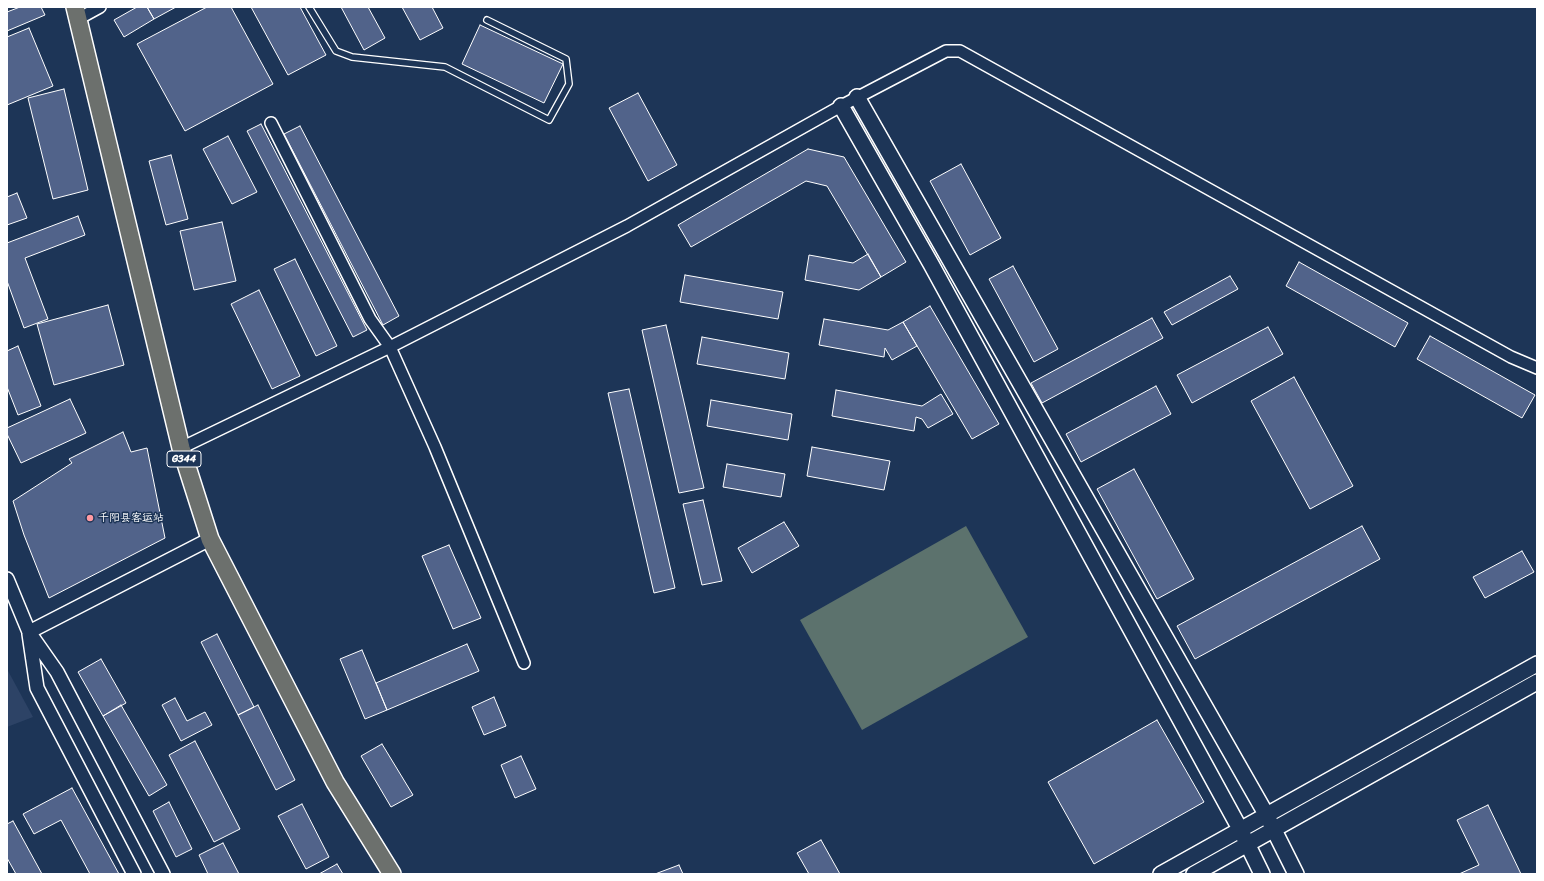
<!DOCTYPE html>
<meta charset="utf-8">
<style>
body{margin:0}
#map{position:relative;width:1544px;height:881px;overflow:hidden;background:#1d3557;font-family:Sriracha,sans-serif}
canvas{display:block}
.frame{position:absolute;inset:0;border:8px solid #fff;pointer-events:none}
</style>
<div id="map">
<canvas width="1544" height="881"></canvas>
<div class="frame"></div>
</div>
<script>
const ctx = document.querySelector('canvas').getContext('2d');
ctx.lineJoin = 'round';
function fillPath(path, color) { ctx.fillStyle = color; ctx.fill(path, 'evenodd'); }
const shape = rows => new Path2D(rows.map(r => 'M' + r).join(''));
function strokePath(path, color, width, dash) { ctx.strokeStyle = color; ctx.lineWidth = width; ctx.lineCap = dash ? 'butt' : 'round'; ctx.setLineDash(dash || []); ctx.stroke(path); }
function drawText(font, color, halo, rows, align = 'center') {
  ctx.font = font + ' Sriracha,"LXGW WenKai TC",sans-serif'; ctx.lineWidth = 3; ctx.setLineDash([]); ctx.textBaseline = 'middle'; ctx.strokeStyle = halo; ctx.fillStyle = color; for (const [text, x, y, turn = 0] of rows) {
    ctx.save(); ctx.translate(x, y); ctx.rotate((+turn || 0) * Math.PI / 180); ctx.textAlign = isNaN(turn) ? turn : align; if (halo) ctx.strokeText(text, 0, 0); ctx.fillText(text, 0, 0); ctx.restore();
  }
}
const built = shape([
 [7,669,33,717,7,727]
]);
const green = shape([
 [966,526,1028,637,862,730,800,620]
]);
const building = shape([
 [20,7,41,7,45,15,7,31,7,12,20,7],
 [137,7,147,7,154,19,124,37,114,20,137,7],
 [147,7,176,7,154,19,147,7],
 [207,7,231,7,273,84,185,131,137,44,207,7],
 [251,7,300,7,326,55,288,75,251,7],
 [341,7,368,7,385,38,364,50,341,7],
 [402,7,432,7,443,28,420,40,402,7],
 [480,25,563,64,544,103,462,64,480,25],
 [29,28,53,86,7,105,7,37,29,28],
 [64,89,88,190,53,199,28,98,64,89],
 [638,93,677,165,648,181,609,108,638,93],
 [261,124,367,330,353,337,247,131,261,124],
 [300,126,399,316,383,325,284,134,300,126],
 [228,136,257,192,232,204,203,149,228,136],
 [808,149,844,157,906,262,881,277,827,186,806,181,691,247,678,225,808,149],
 [171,155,188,219,166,225,149,161,171,155],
 [961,164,1001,238,970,255,930,181,961,164],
 [17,193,27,218,7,225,7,197,17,193],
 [78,216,85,235,25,258,48,319,24,328,7,281,7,243,78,216],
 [222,222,236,281,194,290,180,231,222,222],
 [868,254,881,277,859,290,805,280,809,255,853,263,868,254],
 [295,259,337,346,316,356,274,269,295,259],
 [1299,262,1408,323,1395,347,1286,286,1299,262],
 [1013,266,1058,349,1034,362,989,279,1013,266],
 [685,275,783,292,778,319,680,302,685,275],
 [1230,276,1238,289,1172,325,1164,312,1230,276],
 [259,290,300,376,272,389,231,304,259,290],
 [108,305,124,365,54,385,37,324,108,305],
 [930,306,999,424,972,439,903,322,930,306],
 [1152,318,1163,338,1042,403,1031,383,1152,318],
 [824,319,888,330,903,322,917,346,892,360,885,348,884,357,819,345,824,319],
 [666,325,704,488,679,493,642,330,666,325],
 [1268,327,1283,354,1192,403,1177,375,1268,327],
 [1430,336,1535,395,1522,418,1417,359,1430,336],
 [702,337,789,353,785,379,697,364,702,337],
 [18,346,41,406,18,415,7,387,7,351,18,346],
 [1294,377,1353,486,1310,509,1251,401,1294,377],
 [1156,386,1171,414,1081,462,1066,434,1156,386],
 [629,389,675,588,654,593,608,393,629,389],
 [836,390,922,406,941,394,953,414,928,428,922,419,916,417,914,431,832,416,836,390],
 [70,399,86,433,21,463,7,434,7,428,70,399],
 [711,400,792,414,788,440,707,426,711,400],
 [123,432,131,452,147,448,165,538,49,598,24,535,13,501,72,463,69,459,123,432],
 [812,447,890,461,884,490,807,476,812,447],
 [727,464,785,474,781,497,723,487,727,464],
 [1134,469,1194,579,1157,599,1097,489,1134,469],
 [703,500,722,581,702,585,683,504,703,500],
 [784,522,799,546,752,573,738,548,784,522],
 [1362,526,1380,559,1195,659,1177,626,1362,526],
 [449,545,481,618,453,629,422,556,449,545],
 [1522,551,1534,572,1485,598,1473,577,1522,551],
 [217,634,254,707,238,715,201,642,217,634],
 [467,644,479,671,387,710,376,683,467,644],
 [362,650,387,710,365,719,340,659,362,650],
 [101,659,126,703,103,716,78,672,101,659],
 [494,697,506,726,484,735,472,707,494,697],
 [175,698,187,721,205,712,212,725,181,741,162,705,175,698],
 [121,705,167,785,149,796,103,716,121,705],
 [258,705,295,780,276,790,238,715,258,705],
 [1157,720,1204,802,1094,864,1048,782,1157,720],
 [195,741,240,829,214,842,169,755,195,741],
 [382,744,413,795,391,807,361,756,382,744],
 [521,756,536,789,515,798,501,765,521,756],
 [72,788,119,874,90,874,61,820,34,834,23,814,72,788],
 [169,802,192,849,176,857,153,811,169,802],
 [302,804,329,857,306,869,278,816,302,804],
 [1488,805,1521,874,1459,874,1479,865,1457,820,1488,805],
 [13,821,42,874,16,874,7,858,7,824,13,821],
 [821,840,840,874,809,874,797,853,821,840],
 [223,843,239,874,208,874,199,855,223,843],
 [337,864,343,874,319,874,337,864],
 [679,865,683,874,655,874,679,865]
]);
const service = shape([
 [309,7,336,51,352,57,445,67,549,120,569,84,566,59,487,20]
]);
const minor = shape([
 [78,19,100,7],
 [271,123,370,319,390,347,435,447,524,663],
 [181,448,390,347,627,226,841,106,946,51,960,51,1511,357,1537,368]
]);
const tertiary = shape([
 [7,579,29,632,57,672,163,874],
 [29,632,210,539],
 [29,634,37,688,134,874]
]);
const secondary = shape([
 [857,97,1266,814,1296,874],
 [841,106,931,264,1240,829,1262,874],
 [1161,874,1537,664],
 [1194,874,1537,682]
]);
const primary = shape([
 [75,7,181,448,210,539,335,782,392,874]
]);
const markers = [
 [90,518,4,"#ff9aa2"]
];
const shields = [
 [184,459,34]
];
const shieldNames = [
 ["G344",184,459]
];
const poiNames = [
 ["千阳县客运站",98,518]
];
fillPath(built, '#2d4366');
fillPath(green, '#5c726d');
fillPath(building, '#51638a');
strokePath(building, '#fff', 1);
strokePath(service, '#fff', 8);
strokePath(minor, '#fff', 14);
strokePath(tertiary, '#fff', 16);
strokePath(secondary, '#fff', 18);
strokePath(primary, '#fff', 20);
strokePath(service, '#1d3557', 5.5);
strokePath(minor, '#1d3557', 11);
strokePath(tertiary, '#1d3557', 13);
strokePath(secondary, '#1d3557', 15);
strokePath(primary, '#6c706d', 17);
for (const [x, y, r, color] of markers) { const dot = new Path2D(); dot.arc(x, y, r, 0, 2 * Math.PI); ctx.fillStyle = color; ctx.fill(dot); strokePath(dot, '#1d3557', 1.5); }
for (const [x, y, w] of shields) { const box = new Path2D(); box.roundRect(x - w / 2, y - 8, w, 16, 3); ctx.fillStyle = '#1d3557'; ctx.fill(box); strokePath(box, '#fff', 1); }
drawText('bold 10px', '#fff', null, shieldNames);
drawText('11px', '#fff', '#1d3557', poiNames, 'left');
</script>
